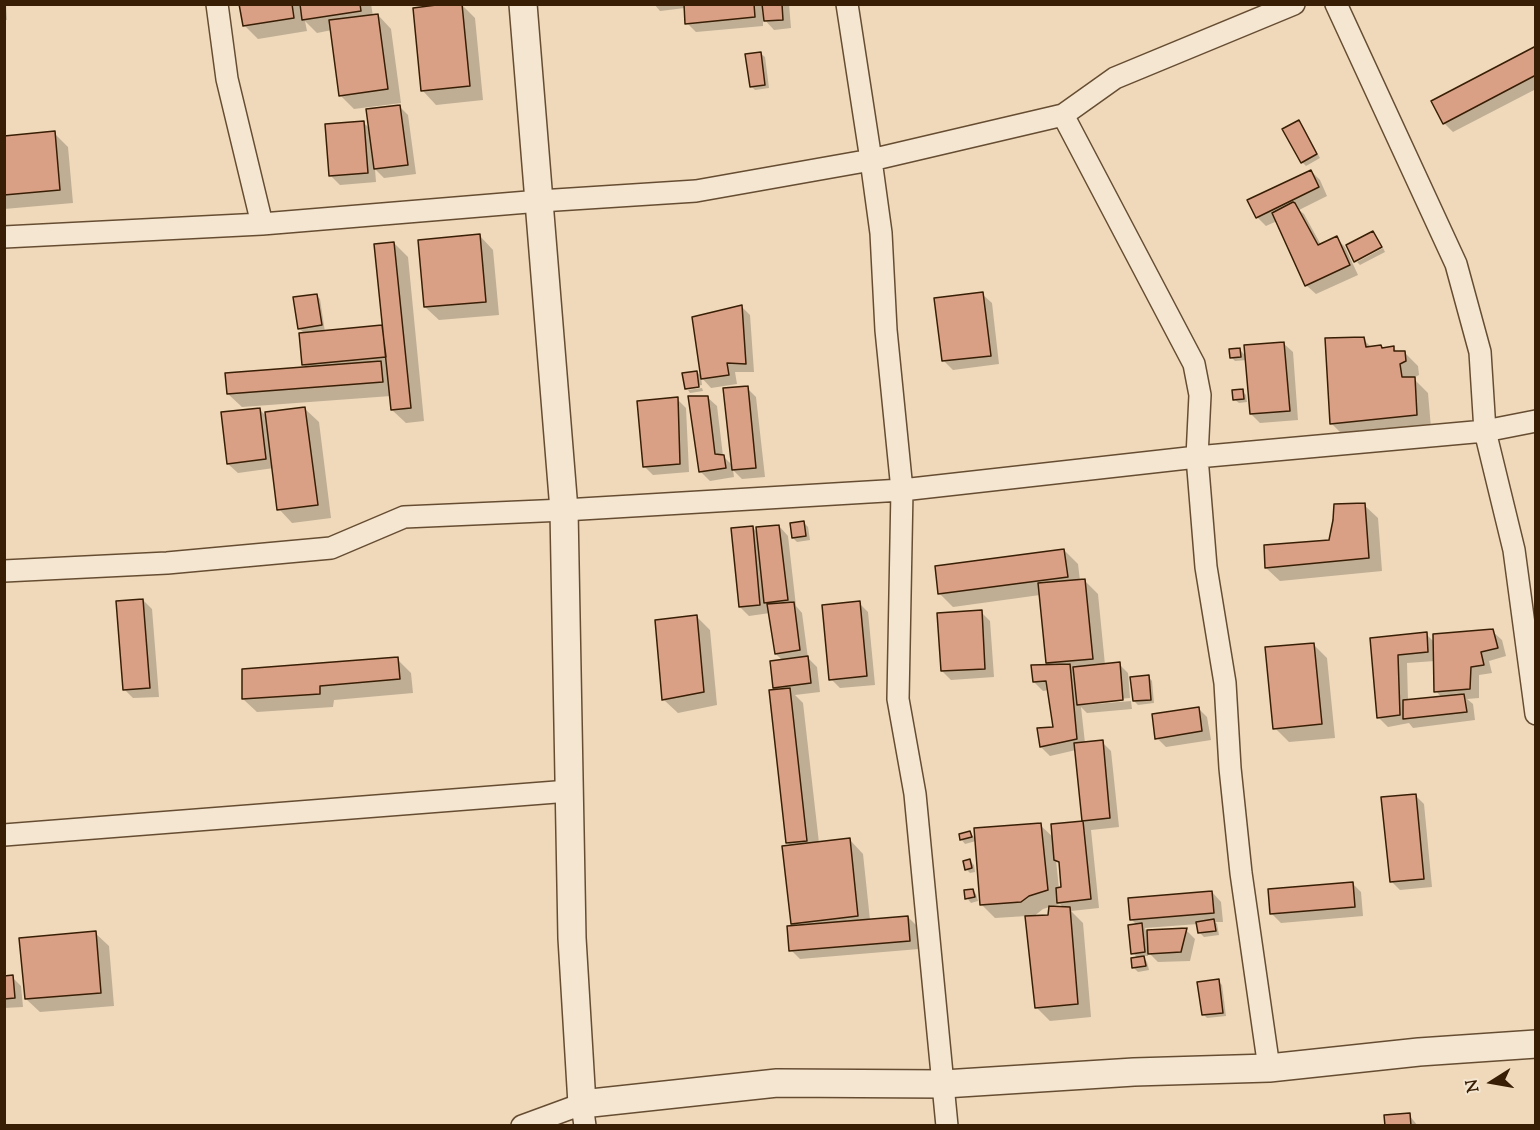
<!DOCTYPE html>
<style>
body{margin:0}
#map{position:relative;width:1540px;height:1130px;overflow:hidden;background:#efd9ba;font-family:"Sorts Mill Goudy",serif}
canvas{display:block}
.frame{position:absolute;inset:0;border:6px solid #381e04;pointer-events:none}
.north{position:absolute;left:1462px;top:1052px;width:60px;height:60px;-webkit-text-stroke:4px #f5e6d2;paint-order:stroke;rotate:259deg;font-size:16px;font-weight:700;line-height:24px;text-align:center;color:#381e04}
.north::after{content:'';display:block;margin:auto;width:21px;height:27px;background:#381e04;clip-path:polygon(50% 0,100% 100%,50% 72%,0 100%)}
</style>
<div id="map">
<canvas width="1540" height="1130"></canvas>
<div class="frame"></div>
<div class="north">N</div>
</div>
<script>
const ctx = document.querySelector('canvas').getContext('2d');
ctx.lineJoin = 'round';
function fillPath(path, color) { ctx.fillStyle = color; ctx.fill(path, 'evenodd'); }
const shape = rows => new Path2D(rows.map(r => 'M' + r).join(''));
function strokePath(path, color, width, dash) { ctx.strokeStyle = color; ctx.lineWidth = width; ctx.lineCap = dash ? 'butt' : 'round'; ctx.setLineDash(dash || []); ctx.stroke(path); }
const shadow = shape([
 [4,4,6,4,7,20,4,20],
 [241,4,371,4,373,16,378,15,391,29,401,103,354,109,340,95,332,30,317,33,305,21,307,31,258,39,245,26],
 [461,4,475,18,483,100,436,105,423,91],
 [654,4,789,4,791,28,774,30,763,18,763,26,696,32,687,23,685,8,660,11],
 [1536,48,1536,89,1453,132,1444,123],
 [760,53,765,57,769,88,755,90,751,86],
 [399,106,408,115,416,174,384,178,375,169,376,182,340,185,331,176,364,123,370,129],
 [1299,122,1303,126,1320,158,1306,166,1302,162],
 [54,133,68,147,73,203,4,209,4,137],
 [1311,171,1320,180,1327,196,1299,210,1304,214,1321,245,1336,238,1345,247,1358,275,1316,294,1306,285,1277,221,1266,226,1257,217],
 [480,236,493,250,499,315,439,320,425,307],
 [394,243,408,257,424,421,406,423,392,410,391,396,242,407,228,394,307,368,303,364,305,334,299,328,316,295,320,299,325,332,384,326],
 [1383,248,1385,252,1360,265,1357,262],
 [982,294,992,303,999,364,953,370,944,361],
 [741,306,750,315,754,372,735,372,737,384,711,388,701,377,702,385,687,387,687,390,686,389,697,372,702,377],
 [1363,339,1372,348,1383,349,1393,347,1398,353,1404,352,1418,366,1419,375,1413,378,1428,393,1431,428,1345,437,1331,423],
 [1283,343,1293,352,1298,420,1260,423,1251,414,1247,360,1235,361,1231,357,1239,349,1246,356],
 [702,388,703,391,690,393,688,390],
 [747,388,756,397,765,477,742,479,733,470,734,477,710,481,701,472,707,397,717,406,723,456,733,466],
 [1242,391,1246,395,1247,402,1239,403,1234,399],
 [677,399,686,408,689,472,653,475,644,466],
 [259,409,267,417,305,409,319,422,331,518,292,523,279,509,274,468,238,473,228,464],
 [1364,505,1378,518,1382,571,1280,581,1266,568,1330,541],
 [804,523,808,527,810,540,797,542,793,538],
 [779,526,788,536,796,606,802,613,808,658,817,667,820,692,795,695,803,703,819,843,850,840,863,854,870,920,908,917,917,926,919,949,800,959,791,950,796,927,792,923,791,846,787,842,778,690,774,687,783,661,776,654,770,613,749,616,740,607,753,528,758,533],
 [1064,550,1078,564,1080,581,1085,581,1098,594,1105,665,1119,664,1128,673,1130,698,1084,702,1084,705,1131,701,1132,709,1087,713,1081,707,1085,743,1102,742,1111,751,1119,827,1091,830,1099,908,1071,911,1083,923,1091,1017,1050,1021,1036,1007,1027,916,995,918,982,905,976,841,965,844,961,839,970,833,976,839,1040,825,1054,838,1053,825,1083,822,1076,750,1050,756,1041,747,1039,730,1054,729,1049,690,1043,691,1034,682,1050,666,1047,663,1040,595,953,607,940,594],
 [1056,860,1061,865,1063,889,1059,889],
 [1060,904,1065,909,1050,916,1033,917,1043,909],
 [143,600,152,609,159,697,133,698,124,689],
 [859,603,868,612,875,685,840,688,831,679],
 [981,612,990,621,994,677,951,680,942,671],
 [696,616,710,630,717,705,678,713,664,700],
 [1492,631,1502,640,1506,656,1489,661,1492,673,1479,675,1479,698,1467,699,1473,704,1475,720,1413,728,1409,723,1388,727,1379,718,1372,639,1426,634,1434,642],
 [1435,661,1436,691,1442,698,1408,701,1407,663],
 [1313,644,1327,658,1335,738,1289,742,1275,728],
 [397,659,411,673,413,693,334,700,333,707,257,712,243,699],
 [1148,676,1152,681,1154,703,1138,705,1134,701],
 [1198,708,1207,717,1211,740,1166,747,1157,738],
 [1415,795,1424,804,1432,887,1400,890,1391,881],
 [970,861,974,865,975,872,970,873,966,869],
 [1352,883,1361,892,1363,916,1281,923,1272,914],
 [972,890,976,894,978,901,971,903,967,898],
 [1212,892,1221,902,1223,922,1215,922,1217,924,1219,935,1204,937,1200,933,1198,924,1145,928,1146,931,1186,930,1195,939,1190,961,1158,962,1148,952,1148,956,1142,956,1147,962,1149,970,1138,972,1134,968,1138,958,1133,953,1137,925,1131,919],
 [95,933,109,946,114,1006,40,1012,26,999],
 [12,977,21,986,23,1007,4,1008,4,978],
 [1218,981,1222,985,1226,1016,1207,1018,1203,1014],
 [1409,1115,1418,1126,1387,1126]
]);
const building = shape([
 [239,4,292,4,294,18,243,26,239,4],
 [300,4,360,4,361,11,302,20,300,4],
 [444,4,462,4,470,86,421,91,413,8,444,4],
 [684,4,754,4,755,17,685,24,684,4],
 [762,4,782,4,783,20,764,21,762,4],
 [378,14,388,89,339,96,329,20,378,14],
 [1536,46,1536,75,1443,124,1431,101,1536,46],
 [761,52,765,85,750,87,745,54,761,52],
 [400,105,408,165,374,169,366,109,400,105],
 [1299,120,1317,154,1301,163,1282,129,1299,120],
 [364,121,368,173,329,176,325,124,364,121],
 [55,131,60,190,4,195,4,136,55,131],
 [1311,170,1319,187,1256,218,1247,200,1311,170],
 [1293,202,1295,203,1318,245,1337,236,1350,265,1305,286,1272,213,1293,202],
 [1373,231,1382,247,1354,262,1346,245,1373,231],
 [480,234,486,302,424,307,418,240,480,234],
 [394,242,411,408,391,410,374,244,394,242],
 [983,292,991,356,942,361,934,298,983,292],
 [317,294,322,325,298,329,293,297,317,294],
 [742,305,746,364,727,363,729,375,701,379,692,317,742,305],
 [382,325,386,357,302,365,299,333,382,325],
 [1364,337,1366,347,1381,345,1382,348,1394,346,1394,351,1405,351,1406,361,1400,364,1402,377,1415,377,1417,415,1330,424,1325,338,1364,337],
 [1284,342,1290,411,1250,414,1244,345,1284,342],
 [1240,348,1241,357,1230,358,1229,349,1240,348],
 [381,361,383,382,227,394,225,373,381,361],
 [697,371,699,387,685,389,682,373,697,371],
 [748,386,756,468,732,470,723,388,748,386],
 [1243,389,1244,399,1233,400,1232,390,1243,389],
 [688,396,708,396,715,454,724,455,726,468,699,472,688,396],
 [678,397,680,464,643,467,637,401,678,397],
 [305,407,318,505,277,510,265,412,305,407],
 [260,408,266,459,227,464,221,412,260,408],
 [1365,503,1369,558,1265,568,1264,545,1329,540,1333,520,1334,504,1365,503],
 [804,521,806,536,792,538,790,523,804,521],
 [779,525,788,600,764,603,756,527,779,525],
 [753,526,760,605,739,607,731,528,753,526],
 [1064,549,1068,577,938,594,935,566,1064,549],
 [1085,579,1093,659,1046,663,1038,583,1085,579],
 [143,599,150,688,123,690,116,601,143,599],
 [860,601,867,676,829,680,822,605,860,601],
 [794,602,800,650,775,654,767,604,794,602],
 [982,610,985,669,941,671,937,613,982,610],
 [697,615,704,692,662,700,655,620,697,615],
 [1493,629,1498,648,1481,652,1484,665,1471,667,1470,689,1434,692,1433,634,1493,629],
 [1427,632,1428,652,1398,655,1400,715,1377,718,1370,638,1427,632],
 [1314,643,1322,724,1273,729,1265,647,1314,643],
 [808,656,811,683,773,688,770,661,808,656],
 [398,657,400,679,320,686,320,694,242,699,242,669,398,657],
 [1120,662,1123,700,1077,705,1073,667,1120,662],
 [1070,664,1077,739,1040,747,1037,728,1053,727,1046,681,1033,682,1031,665,1070,664],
 [1149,675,1151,700,1133,701,1130,677,1149,675],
 [790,688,807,841,786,843,769,690,790,688],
 [1464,694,1467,712,1403,719,1403,700,1464,694],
 [1199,707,1202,731,1155,739,1152,714,1199,707],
 [1103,740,1110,818,1082,821,1074,743,1103,740],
 [1416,794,1424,879,1390,882,1381,797,1416,794],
 [1083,821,1091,899,1057,903,1056,888,1061,887,1059,862,1054,860,1051,824,1083,821],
 [1041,823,1048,890,1029,896,1021,902,980,905,974,828,1041,823],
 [970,831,972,837,960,840,959,834,970,831],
 [850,838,858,916,791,924,782,846,850,838],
 [970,859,972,868,965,870,963,861,970,859],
 [1353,882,1355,907,1270,914,1268,889,1353,882],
 [973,889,975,897,965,899,964,890,973,889],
 [1212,891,1214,913,1130,920,1128,898,1212,891],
 [1049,906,1070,907,1078,1004,1035,1008,1025,916,1048,915,1049,906],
 [908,916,910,941,789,951,787,926,908,916],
 [1214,919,1216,931,1198,933,1196,922,1214,919],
 [1142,923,1145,952,1131,954,1128,925,1142,923],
 [1187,928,1181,952,1148,954,1147,930,1187,928],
 [96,931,101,993,25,999,19,938,96,931],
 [1144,956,1146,966,1132,968,1131,958,1144,956],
 [13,975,15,998,4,999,4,976,13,975],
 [1219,979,1223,1013,1202,1015,1197,982,1219,979],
 [1410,1113,1411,1126,1385,1126,1384,1115,1410,1113]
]);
const minor = shape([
 [217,4,227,79,262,224],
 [847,4,871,160,881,233,886,330,902,490,898,699,915,794,947,1126],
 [1336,4,1456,264,1480,352,1485,431,1514,550,1536,714],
 [1063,115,1194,364,1200,395,1197,457,1206,567,1225,683,1230,768,1241,873,1269,1068],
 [4,237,262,224,540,201,696,191,871,160,1063,115,1115,78,1294,4],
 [4,571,167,563,331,548,404,517,564,510,902,490,1197,457,1485,431,1536,421],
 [4,835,569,791],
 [522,1126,582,1104,585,1126]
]);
const tertiary = shape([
 [523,4,564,510,572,938,582,1104,777,1083,944,1084,1134,1072,1269,1068,1419,1052,1536,1044]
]);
fillPath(shadow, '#0003');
fillPath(building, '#daa086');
strokePath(building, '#381e04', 1.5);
strokePath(minor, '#664d32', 24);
strokePath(tertiary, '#664d32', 30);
strokePath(minor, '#f5e6d2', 21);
strokePath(tertiary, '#f5e6d2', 27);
</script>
